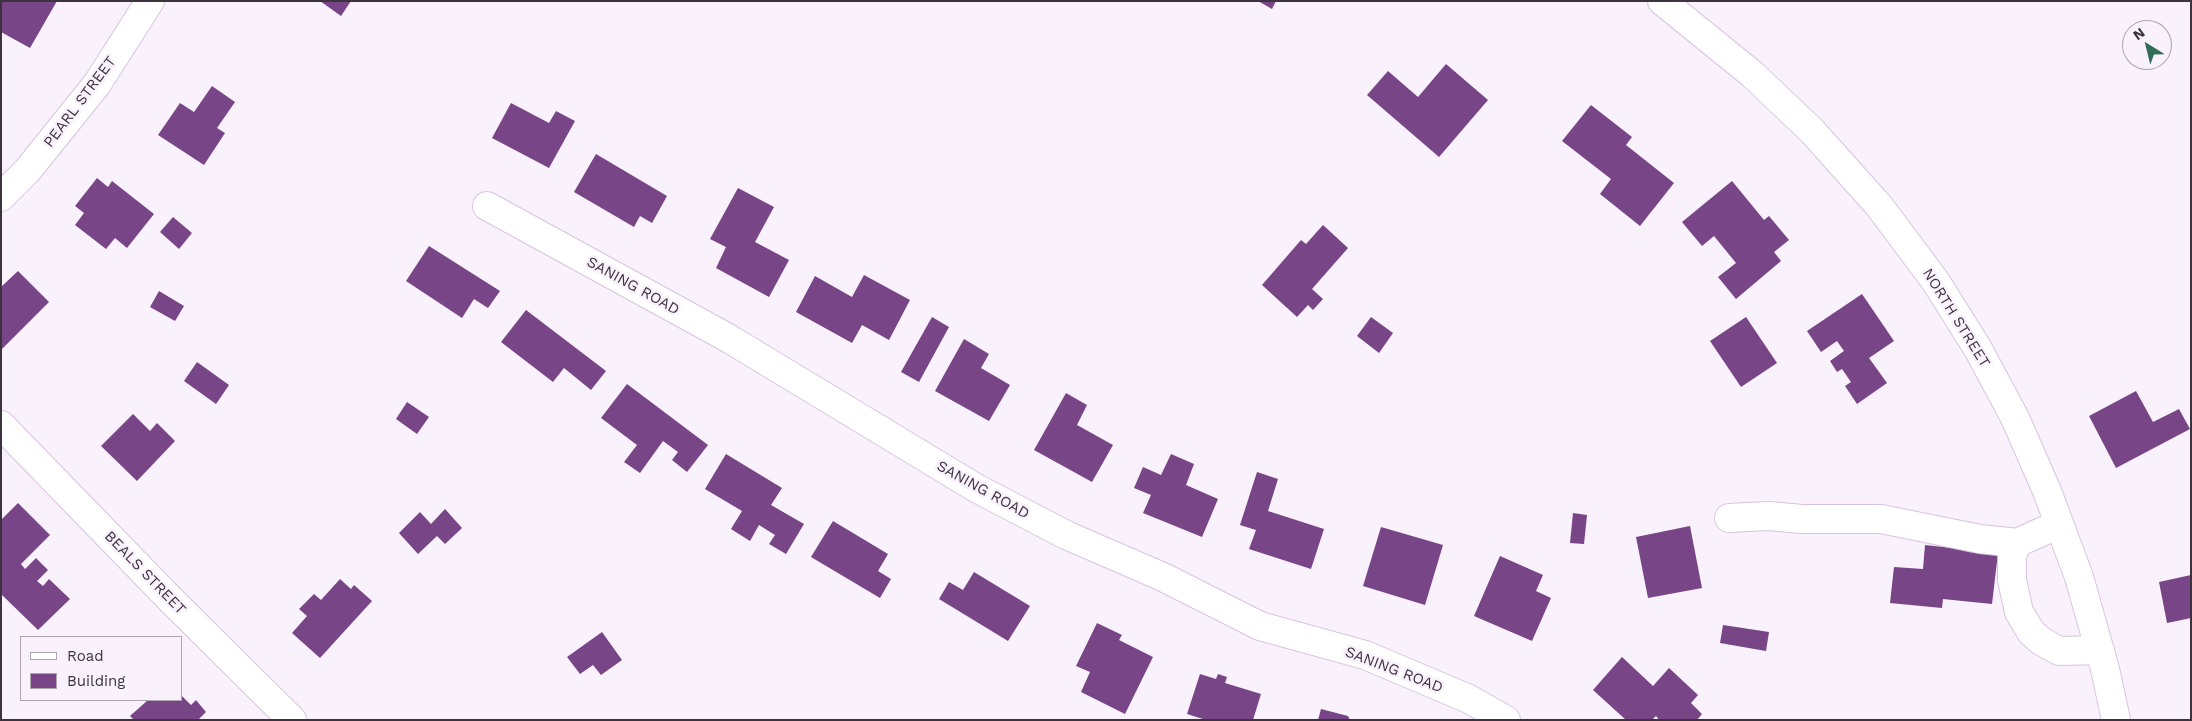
<!DOCTYPE html>
<style>
body{margin:0}
#map{position:relative;width:2192px;height:721px;overflow:hidden;background:#f9f1fc;font-family:"Work Sans",sans-serif}
canvas{display:block}
.frame{position:absolute;inset:0;border:2px solid #3c333e;pointer-events:none}
.legend{position:absolute;left:20px;top:636px;width:162px;height:65px;box-sizing:border-box;background:#f9f1fc;border:1px solid #ada5b0;margin:0;padding:6px 9px;list-style:none;font-size:15px;color:#3c333e}
.legend li{display:flex;align-items:center;gap:10px;height:25px}
.legend b{width:25px;border:1px solid #ada5b0}
.north{position:absolute;left:2122px;top:20px;width:50px;height:50px;box-sizing:border-box;background:#f9f1fc;border:1px solid #ada5b0;border-radius:50%;rotate:324deg;font-size:14px;font-weight:700;line-height:20px;text-align:center;color:#3c333e}
.north::after{content:'';display:block;margin:auto;width:18px;height:22px;background:#306c57;clip-path:polygon(50% 0,100% 100%,50% 72%,0 100%)}
</style>
<div id="map">
<canvas width="2192" height="721"></canvas>
<div class="frame"></div>
<ul class="legend">
<li><b style="height:6px;background:#fff"></b>Road</li>
<li><b style="height:14px;background:#784586"></b>Building</li>
</ul>
<div class="north">N</div>
</div>
<script>
const ctx = document.querySelector('canvas').getContext('2d');
ctx.lineJoin = 'round';
function fillPath(path, color) { ctx.fillStyle = color; ctx.fill(path, 'evenodd'); }
const shape = rows => new Path2D(rows.map(r => 'M' + r).join(''));
function strokePath(path, color, width, dash) { ctx.strokeStyle = color; ctx.lineWidth = width; ctx.lineCap = dash ? 'butt' : 'round'; ctx.setLineDash(dash || []); ctx.stroke(path); }
function drawText(font, color, halo, rows, align = 'center') {
  ctx.font = font + ' "Work Sans",sans-serif'; ctx.lineWidth = 5; ctx.setLineDash([]); ctx.textBaseline = 'middle'; ctx.strokeStyle = halo; ctx.fillStyle = color; for (const [text, x, y, turn = 0] of rows) {
    ctx.save(); ctx.translate(x, y); ctx.rotate((+turn || 0) * Math.PI / 180); ctx.textAlign = isNaN(turn) ? turn : align; if (halo) ctx.strokeText(text, 0, 0); ctx.fillText(text, 0, 0); ctx.restore();
  }
}
const building = shape([
 [1,1,57,1,30,48,1,32],
 [320,1,351,1,341,16],
 [1258,1,1276,1,1272,9],
 [1446,64,1488,100,1439,157,1367,95,1388,71,1418,97],
 [212,86,235,102,217,128,225,133,204,165,158,135,180,103,194,112],
 [511,103,549,123,556,111,575,121,549,168,492,138],
 [1591,105,1632,137,1626,145,1674,183,1640,226,1600,194,1611,179,1562,141],
 [596,154,667,196,652,223,640,216,634,227,574,192],
 [97,178,108,187,112,181,154,214,127,248,115,238,106,249,75,225,84,213,75,206],
 [1732,181,1764,220,1769,216,1789,240,1774,252,1781,261,1736,299,1718,277,1736,263,1714,236,1702,246,1682,222],
 [738,188,774,207,755,242,789,260,769,297,716,268,726,247,710,239],
 [173,217,192,233,179,249,160,232],
 [1323,225,1348,248,1312,289,1323,299,1313,310,1308,305,1297,317,1262,285,1301,240,1306,244],
 [429,246,500,291,488,308,474,299,462,318,406,281],
 [18,271,49,302,1,350,1,287],
 [864,275,910,300,889,340,862,325,852,343,796,312,815,276,852,297],
 [159,291,184,306,175,321,150,307],
 [1862,294,1894,341,1869,358,1887,383,1857,404,1845,386,1851,382,1842,369,1837,372,1830,361,1844,351,1837,341,1821,352,1807,331],
 [526,310,606,371,591,390,564,368,553,382,501,342],
 [932,317,949,327,919,382,901,372],
 [1371,317,1393,333,1379,353,1357,336],
 [1746,317,1777,363,1741,387,1710,341],
 [964,339,989,354,981,368,1010,385,989,421,935,391],
 [197,362,229,385,216,404,184,381],
 [627,384,708,445,687,472,672,460,678,452,663,441,640,473,624,462,637,445,601,418],
 [2136,391,2153,422,2179,409,2190,429,2116,468,2089,416],
 [1066,393,1087,405,1077,425,1113,445,1092,482,1034,450],
 [407,402,429,417,417,434,396,419],
 [133,414,150,431,157,423,175,441,137,481,101,446],
 [726,454,782,488,771,505,804,524,786,554,769,544,775,535,759,525,750,541,731,529,742,511,705,489],
 [1171,454,1194,464,1186,485,1218,499,1202,537,1143,513,1151,495,1134,488,1143,467,1161,475],
 [1257,472,1278,479,1268,511,1324,529,1311,569,1249,549,1256,530,1240,525],
 [18,503,50,535,21,564,25,569,36,558,48,570,37,581,43,586,49,579,70,599,38,630,1,594,1,520],
 [445,509,462,528,445,544,437,536,418,554,399,533,420,512,431,524],
 [1573,513,1587,515,1584,544,1570,543],
 [833,521,888,554,878,571,891,579,880,598,811,557],
 [1690,526,1702,588,1648,598,1636,537],
 [1381,527,1443,545,1425,605,1363,586],
 [1925,545,1998,553,1992,604,1943,599,1942,608,1890,603,1894,567,1923,569],
 [1500,556,1543,575,1536,591,1551,598,1532,641,1474,616],
 [974,572,1030,606,1008,641,939,599,949,582,963,590],
 [2191,575,2191,618,2167,623,2159,582],
 [340,579,351,589,354,585,372,601,320,658,292,633,307,616,299,609,314,594,321,600],
 [1097,623,1122,635,1119,640,1153,657,1125,714,1081,692,1090,672,1076,666],
 [1723,625,1769,632,1766,651,1720,643],
 [602,632,622,660,601,675,593,665,580,674,567,657],
 [1622,657,1653,686,1669,668,1698,695,1691,703,1702,714,1697,720,1659,720,1656,716,1652,720,1626,720,1593,690],
 [1200,674,1216,679,1218,674,1227,677,1225,683,1261,694,1253,720,1206,720,1187,714],
 [181,695,191,705,196,700,206,712,198,720,134,720,130,716,148,700,181,700],
 [1321,709,1348,716,1350,720,1318,720]
]);
const minor = shape([
 [1662,1,1752,74,1812,131,1880,207,1936,282,1978,349,2015,418,2047,491,2079,577,2105,669,2116,720],
 [1,197,27,171,97,84,150,1],
 [487,206,728,338,976,488,1066,535,1163,577,1260,626,1365,655,1469,699,1506,720],
 [1,425,171,600,292,720],
 [1729,518,1769,516,1802,519,1881,519,1980,539,2017,543],
 [2059,524,2017,543,2012,556,2012,580,2019,612,2031,632,2041,641,2059,651,2100,650]
]);
const streetNames = [
 ["PEARL STREET",80,102,-53],
 ["SANING ROAD",633,286,29],
 ["NORTH STREET",1956,318,58],
 ["SANING ROAD",983,490,29],
 ["BEALS STREET",145,573,46],
 ["SANING ROAD",1394,670,21]
];
fillPath(building, '#784586');
strokePath(minor, '#d9c4df', 30);
strokePath(minor, '#fff', 28);
drawText('15px', '#3c333e', '#f9f1fc', streetNames);
</script>
